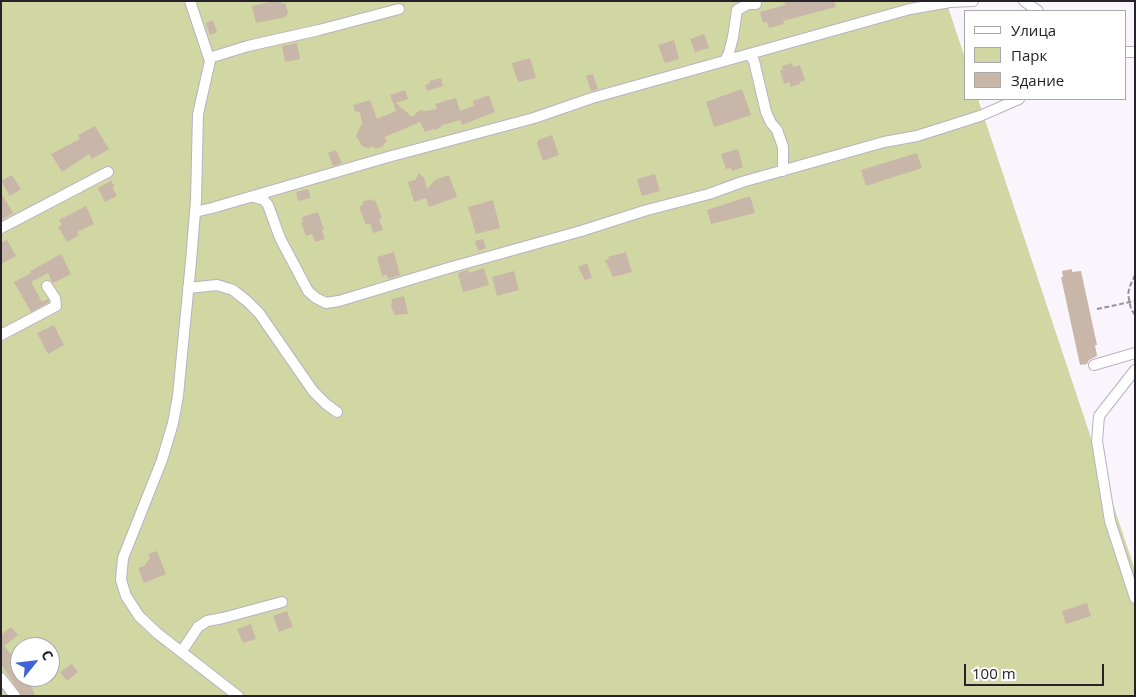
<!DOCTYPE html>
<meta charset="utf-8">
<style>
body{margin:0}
#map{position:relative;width:1136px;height:697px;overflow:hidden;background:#faf5fd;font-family:"Open Sans",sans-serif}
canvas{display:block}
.frame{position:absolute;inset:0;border:2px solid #262229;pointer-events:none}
.legend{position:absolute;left:964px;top:10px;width:162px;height:90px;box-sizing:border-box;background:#fff;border:1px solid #a8a7a9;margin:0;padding:6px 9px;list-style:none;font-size:15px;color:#262229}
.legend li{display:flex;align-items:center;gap:10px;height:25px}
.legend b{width:25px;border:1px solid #a8a7a9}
.north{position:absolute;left:10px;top:637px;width:50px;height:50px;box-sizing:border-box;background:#fff;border:1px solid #a8a7a9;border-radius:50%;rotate:61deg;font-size:14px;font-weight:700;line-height:20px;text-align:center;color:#262229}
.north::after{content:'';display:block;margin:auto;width:18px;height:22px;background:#4064d6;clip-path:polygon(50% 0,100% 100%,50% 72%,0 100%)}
.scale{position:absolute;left:964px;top:664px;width:140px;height:22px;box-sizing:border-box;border:2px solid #262229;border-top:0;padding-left:6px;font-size:15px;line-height:18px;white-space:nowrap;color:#262229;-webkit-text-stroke:4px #fff;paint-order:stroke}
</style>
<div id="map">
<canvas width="1136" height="697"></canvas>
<div class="frame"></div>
<ul class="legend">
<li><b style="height:6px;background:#fff"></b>Улица</li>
<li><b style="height:14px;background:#d1d7a3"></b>Парк</li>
<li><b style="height:14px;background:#c8b6a8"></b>Здание</li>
</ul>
<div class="north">С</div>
<div class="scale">100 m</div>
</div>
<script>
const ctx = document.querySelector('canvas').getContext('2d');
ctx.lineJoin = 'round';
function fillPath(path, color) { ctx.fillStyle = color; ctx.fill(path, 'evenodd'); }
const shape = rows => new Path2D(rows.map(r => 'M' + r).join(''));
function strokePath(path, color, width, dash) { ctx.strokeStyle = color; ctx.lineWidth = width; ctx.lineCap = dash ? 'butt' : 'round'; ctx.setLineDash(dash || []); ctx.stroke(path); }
const green = shape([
 [1,1,946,1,965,58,965,99,978,99,1135,570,1135,696,1,696],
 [20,647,50,647,50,677,20,677]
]);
const building = shape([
 [274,1,281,1,282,4,285,3,288,12,286,17,256,23,252,6],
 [784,1,834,1,836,7,783,21,784,24,769,28,767,22,763,23,760,12,785,5],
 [213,20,217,32,210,35,206,23],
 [704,34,709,48,695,52,690,39],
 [674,40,679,59,665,63,658,45],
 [297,43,300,59,285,62,282,46],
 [530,58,536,78,519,82,516,77,512,63],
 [792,63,793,67,800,65,805,80,799,82,800,84,791,87,789,82,784,84,780,70,783,69,782,66],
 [593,74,598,89,591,91,586,76],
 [441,78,443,86,427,91,425,85,430,83,429,81],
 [742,89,751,115,714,127,706,102],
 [405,90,408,99,396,103,412,117,420,110,425,111,437,109,435,104,456,98,460,111,474,106,473,101,489,95,495,112,462,125,460,120,443,125,436,130,434,129,425,132,420,122,385,137,387,142,383,144,384,146,375,149,374,146,368,148,362,146,356,136,362,123,360,113,355,111,353,105,370,100,377,119,396,111,390,95],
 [95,126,109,149,92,159,89,154,62,172,51,154,80,139,78,135],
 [552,135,559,155,543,161,537,144,538,140],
 [738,149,743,167,732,171,731,168,726,169,721,154],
 [336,150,342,163,333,166,328,153],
 [917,153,922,168,866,186,861,170],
 [419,173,424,178,427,189,435,180,449,175,457,197,429,207,426,198,414,202,408,182,415,180],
 [655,174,660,191,642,196,637,179],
 [12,175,21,189,10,196,1,181],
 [111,181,114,185,113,189,117,196,105,202,98,188],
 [308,189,311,198,298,201,296,192],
 [1,193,13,213,1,220],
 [750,196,755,213,711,224,707,210],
 [371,199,372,201,375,200,382,218,379,219,383,230,373,233,370,223,366,225,359,207,363,205,362,202],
 [493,200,500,228,476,234,468,207],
 [86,206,94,224,77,232,79,235,67,242,58,227,62,225,59,220],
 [318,212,324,230,322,230,325,239,315,242,312,234,306,236,301,222,303,222,302,217],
 [483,239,486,248,478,251,475,241],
 [7,240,16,256,1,264,1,243],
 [394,252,400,275,388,279,387,275,382,276,377,257],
 [626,252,632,272,613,277,605,260,609,259,608,257],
 [61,254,71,274,53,283,48,273,31,282,42,302,48,299,49,302,31,312,14,282,31,273,30,271],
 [587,263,592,278,585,280,578,267],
 [484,268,489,285,463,292,458,273,468,270,469,273],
 [1072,269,1072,272,1081,271,1097,345,1095,345,1097,356,1089,360,1087,364,1080,365,1061,277,1063,277,1062,271],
 [514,271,519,290,497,296,492,277],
 [404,296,408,314,395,315,391,307,392,299],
 [54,325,64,345,48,354,37,333],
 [157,551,166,574,144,583,138,568,144,566,150,558,148,554],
 [1087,603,1091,616,1066,624,1062,611],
 [287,611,293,627,279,632,273,616],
 [251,624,256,639,243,643,237,629],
 [11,627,18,635,4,646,20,665,20,677,29,677,34,684,31,685,35,696,22,696,1,664,1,635],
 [72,664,78,672,67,681,60,672]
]);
const path = shape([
 [1135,275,1130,286,1128,294,1131,309,1135,315],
 [1097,309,1135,301]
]);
const minor = shape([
 [190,1,210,61,198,114,196,200,191,261,178,396,173,423,162,460,123,558,121,580,126,596,139,616,157,633,238,696],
 [1024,1,1038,11],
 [1125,52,1135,52],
 [749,54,754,61,766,112,771,123,777,130,783,147,783,171],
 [209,58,248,46,319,30,399,9],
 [725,61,729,53,733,37,737,10,748,4,756,4],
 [254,197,264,200,268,205,280,238,308,291,316,298,326,303,339,301,445,269,581,231,647,210,709,194,742,182,884,142,917,136,980,116,1019,99],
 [195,212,212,208,388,157,534,118,592,98,910,9,950,2,973,1],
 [1,228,108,172],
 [188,288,217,285,233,290,248,302,259,313,313,391,326,404,337,412],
 [1,335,56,306,55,298,47,286],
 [1094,365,1135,353],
 [1135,370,1099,416,1097,441,1110,521,1135,598],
 [182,651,198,627,207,621,223,618,282,602],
 [1,678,15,696]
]);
fillPath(green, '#d1d7a3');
fillPath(building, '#c8b6a8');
strokePath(minor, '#bbb0c2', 12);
strokePath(path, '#969299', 2, [5, 2.5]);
strokePath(minor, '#fff', 10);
</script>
